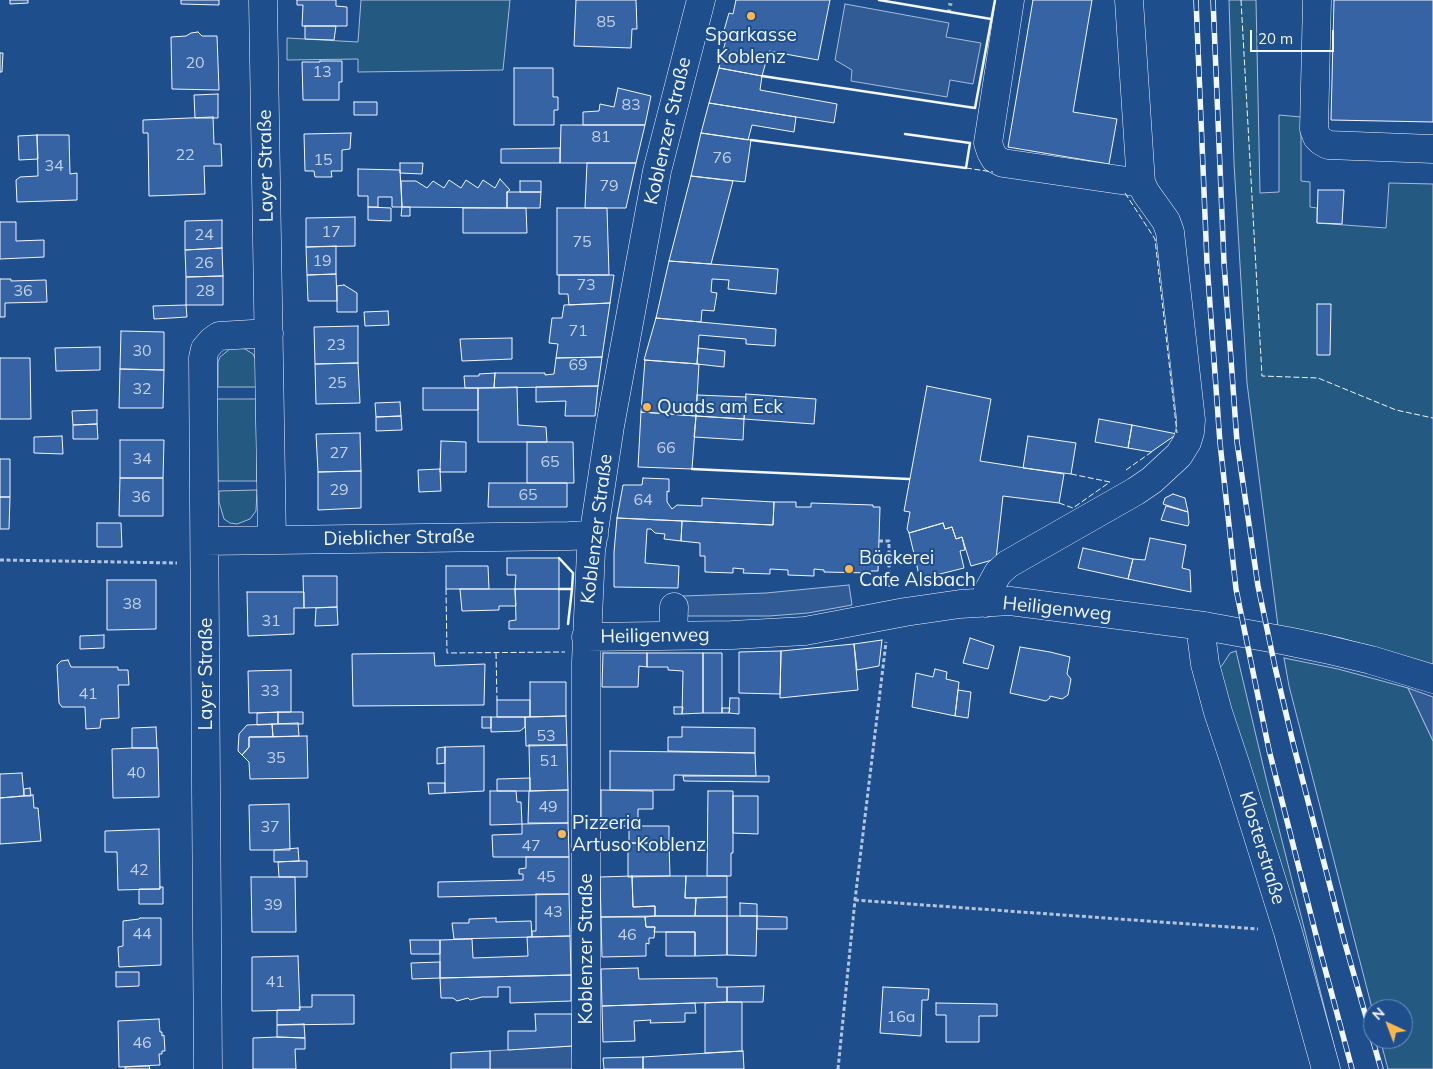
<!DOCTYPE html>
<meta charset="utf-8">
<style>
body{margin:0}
#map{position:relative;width:1433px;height:1069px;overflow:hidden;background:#1f4e8c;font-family:Mulish,sans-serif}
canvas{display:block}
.north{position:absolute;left:1363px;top:999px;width:50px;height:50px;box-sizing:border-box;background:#1f4e8c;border:1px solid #7391ba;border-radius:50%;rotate:317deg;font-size:14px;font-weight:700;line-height:20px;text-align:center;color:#f2f6ff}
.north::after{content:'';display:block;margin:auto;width:18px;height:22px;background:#ffb74d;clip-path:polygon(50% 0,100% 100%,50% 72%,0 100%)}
.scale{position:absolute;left:1250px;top:30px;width:84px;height:22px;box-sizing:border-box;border:2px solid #f2f6ff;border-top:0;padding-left:6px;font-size:15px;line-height:18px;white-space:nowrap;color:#f2f6ff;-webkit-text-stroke:4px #1f4e8c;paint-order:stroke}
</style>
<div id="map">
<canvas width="1433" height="1069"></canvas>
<div class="north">N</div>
<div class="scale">20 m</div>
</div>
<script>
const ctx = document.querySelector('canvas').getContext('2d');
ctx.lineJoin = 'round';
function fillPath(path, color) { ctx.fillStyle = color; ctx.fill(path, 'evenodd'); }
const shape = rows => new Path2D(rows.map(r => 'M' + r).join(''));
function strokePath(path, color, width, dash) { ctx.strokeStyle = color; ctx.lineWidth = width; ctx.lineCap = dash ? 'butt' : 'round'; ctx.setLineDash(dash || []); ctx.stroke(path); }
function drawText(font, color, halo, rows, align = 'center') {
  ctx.font = font + ' Mulish,sans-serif'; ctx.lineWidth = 4; ctx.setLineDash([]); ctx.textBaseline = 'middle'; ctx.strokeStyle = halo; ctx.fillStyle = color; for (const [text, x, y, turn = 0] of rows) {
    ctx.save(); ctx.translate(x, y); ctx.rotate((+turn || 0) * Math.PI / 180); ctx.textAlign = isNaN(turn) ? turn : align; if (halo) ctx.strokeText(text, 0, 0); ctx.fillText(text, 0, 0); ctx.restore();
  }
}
const green = shape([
 [361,0,510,0,503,70,358,72,358,59,287,60,287,38,358,42,361,0],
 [1229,0,1256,0,1260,193,1279,192,1279,115,1301,117,1301,181,1310,182,1310,207,1317,208,1317,223,1386,228,1389,183,1433,184,1433,665,1341,638,1278,626,1247,383,1234,163,1229,0],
 [238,348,245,349,253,354,256,360,257,387,218,387,218,362,220,357,230,349,238,348],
 [217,399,256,399,257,481,218,481,217,399],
 [257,490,256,511,250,519,237,524,230,523,224,519,219,502,219,491,257,490],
 [1236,651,1266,778,1340,1069,1333,1069,1215,674,1223,664,1230,653,1236,651],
 [1284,658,1338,669,1408,688,1433,741,1433,1069,1388,1069,1380,1039,1403,1039,1403,1009,1373,1009,1373,1012,1289,686,1284,658]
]);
const parking = shape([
 [845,4,949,23,946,37,981,43,973,84,950,80,947,97,851,81,852,70,835,60,845,4],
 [849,585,852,605,808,613,769,616,684,616,683,596,766,593,849,585],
 [1408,688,1433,697,1433,741,1408,688],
 [572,1046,573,1069,490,1069,490,1051,572,1046]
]);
const building = shape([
 [10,0,28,0,28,3,10,4,10,0],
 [181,0,219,0,219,5,181,4,181,0],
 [297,0,336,0,336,6,347,7,347,26,302,26,303,5,297,5,297,0],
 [576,0,636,0,637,29,632,29,631,48,574,46,576,0],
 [736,0,830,0,818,60,769,51,762,76,719,68,727,35,723,34,729,13,733,14,736,0],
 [1033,0,1092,0,1073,112,1117,119,1109,164,1008,147,1033,0],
 [1334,0,1433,0,1433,122,1331,120,1334,0],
 [305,26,336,26,334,40,305,39,305,26],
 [198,32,202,36,217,36,219,90,172,89,171,37,186,36,191,33,198,32],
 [0,53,3,53,2,72,0,72,0,53],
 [320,61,342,61,342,82,339,82,339,100,303,100,302,62,320,62,320,61],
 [514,68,553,68,553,97,558,97,558,110,554,110,554,125,514,125,514,68],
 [719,68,762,76,760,90,837,104,834,123,709,103,719,68],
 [618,88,651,96,645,125,583,125,583,112,599,111,600,104,614,107,618,88],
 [218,94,218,118,195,118,194,95,218,94],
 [354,102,377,102,377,115,354,115,354,102],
 [709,103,796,117,794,132,752,125,748,140,701,133,709,103],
 [213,117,214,144,221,144,222,166,204,166,205,194,149,196,148,133,143,133,143,120,213,117],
 [561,125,645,125,636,163,560,163,561,125],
 [351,133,350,149,342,150,342,171,331,171,332,177,315,177,314,171,305,171,304,134,351,133],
 [701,133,751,140,745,182,691,176,701,133],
 [37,135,69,135,70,174,77,173,77,200,17,202,16,180,20,177,38,176,37,135],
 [37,135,38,159,19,160,18,136,37,135],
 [560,148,560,163,501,163,501,149,560,148],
 [400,163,423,163,422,174,400,173,400,163],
 [587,163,636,163,626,208,585,208,587,163],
 [358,169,400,170,402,207,392,207,392,197,378,197,378,207,368,207,368,196,358,196,358,169],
 [691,176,733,181,711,264,669,261,691,176],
 [500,179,510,190,507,192,507,208,402,207,401,181,416,181,427,188,433,181,444,188,449,180,461,188,466,180,478,188,483,180,495,188,500,179],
 [520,181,541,181,541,192,520,192,520,181],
 [1318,190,1344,190,1342,224,1317,223,1318,190],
 [507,192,541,192,540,208,507,208,507,192],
 [368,207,391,208,391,221,368,220,368,207],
 [402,207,410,207,410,216,401,216,402,207],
 [463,208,526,208,527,233,463,233,463,208],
 [557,208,607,208,609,275,557,275,557,208],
 [355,217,355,246,306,247,306,218,355,217],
 [222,220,222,248,185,250,185,221,222,220],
 [0,222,16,222,16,241,44,240,44,257,0,259,0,222],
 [336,246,336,274,307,275,306,247,336,246],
 [222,248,223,276,186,277,185,250,222,248],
 [669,261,778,269,776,294,728,289,729,280,712,279,711,292,717,293,714,311,702,310,701,322,656,318,669,261],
 [336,274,337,301,308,301,307,275,336,274],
 [559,275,614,275,610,303,569,305,568,294,559,294,559,275],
 [223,276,223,305,186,305,186,277,223,276],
 [0,279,11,279,11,281,46,280,47,302,5,303,5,317,0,317,0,279],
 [344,285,357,293,357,312,337,312,337,286,344,285],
 [610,303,602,357,556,358,558,344,549,343,552,318,562,318,564,305,610,303],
 [1317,304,1331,304,1330,355,1317,355,1317,304],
 [186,305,187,317,154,319,153,306,186,305],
 [388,311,389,325,365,326,364,312,388,311],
 [656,318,776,329,775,346,746,344,746,339,699,335,697,364,644,360,656,318],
 [358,326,358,363,315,364,314,327,358,326],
 [121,331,164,332,164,370,120,369,121,331],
 [512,338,512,359,462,361,460,339,512,338],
 [100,347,100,370,56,371,55,348,100,347],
 [698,348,725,351,724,367,697,364,698,348],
 [602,357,598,386,494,388,495,373,545,373,545,375,554,374,556,358,602,357],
 [0,358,30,358,31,419,0,419,0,358],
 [645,360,699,364,696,416,641,412,645,360],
 [358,363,360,403,316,404,315,364,358,363],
 [120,369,164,370,163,408,119,408,120,369],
 [495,373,494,388,465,388,464,376,479,376,479,374,495,373],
 [598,386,595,416,565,416,566,401,536,402,536,387,598,386],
 [927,386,991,399,980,461,1064,474,1059,503,1003,496,996,559,971,566,962,537,956,539,952,527,945,529,943,523,909,533,907,529,910,512,904,511,927,386],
 [517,387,518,425,546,427,547,442,478,442,478,388,517,387],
 [423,388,478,388,478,410,423,410,423,388],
 [746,394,816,399,814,424,744,419,746,394],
 [697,395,746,397,744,419,696,416,697,395],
 [400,402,401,416,376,417,375,403,400,402],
 [97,410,97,424,73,425,72,411,97,410],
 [641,412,696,416,692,469,638,467,641,412],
 [401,416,402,430,376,431,376,417,401,416],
 [696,416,744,419,743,440,694,437,696,416],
 [1099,419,1132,425,1128,448,1095,442,1099,419],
 [97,424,98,439,73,439,73,425,97,424],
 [1132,425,1177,434,1151,452,1128,448,1132,425],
 [360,433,361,471,318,472,316,434,360,433],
 [62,436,63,454,34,453,34,437,62,436],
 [1028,436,1076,443,1071,474,1023,468,1028,436],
 [120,440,164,440,163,478,120,478,120,440],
 [441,441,466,442,466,472,440,472,441,441],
 [527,442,573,442,574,483,527,483,527,442],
 [0,459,10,459,10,497,0,497,0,459],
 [440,469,441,491,419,492,418,470,440,469],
 [361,471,361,508,318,510,318,472,361,471],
 [120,478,163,478,163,516,119,516,120,478],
 [643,478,669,479,669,492,667,491,667,502,672,509,677,505,702,506,702,498,774,502,773,525,617,518,623,485,642,485,643,478],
 [489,483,567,483,567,507,488,507,489,483],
 [1173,494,1185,498,1188,512,1163,504,1165,498,1173,494],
 [0,497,10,497,9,529,0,529,0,497],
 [774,502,796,502,796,507,811,507,811,503,873,505,873,507,880,507,878,571,871,571,871,573,824,572,824,570,814,569,814,576,788,575,788,570,770,569,770,574,743,573,744,569,733,568,733,573,705,572,705,556,700,556,700,543,681,541,682,521,773,525,774,502],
 [1166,506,1188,512,1189,523,1188,526,1161,520,1166,506],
 [617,518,682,521,681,541,664,539,665,534,655,533,651,529,647,529,645,563,679,566,678,588,614,587,614,552,617,518],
 [97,523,121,523,122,547,97,547,97,523],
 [943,523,945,529,952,527,956,539,962,537,965,550,960,551,964,568,920,579,909,533,943,523],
 [1150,538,1186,545,1182,568,1190,570,1191,592,1128,579,1133,559,1145,560,1150,538],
 [1083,548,1133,559,1128,579,1078,568,1083,548],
 [507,558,559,558,559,589,515,589,516,575,507,575,507,558],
 [446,566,488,566,489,589,446,589,446,566],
 [303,576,337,576,337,607,304,608,303,576],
 [107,580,156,580,156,629,107,630,107,580],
 [460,589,515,589,516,606,499,606,499,610,462,611,460,589],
 [515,589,559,589,559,629,509,629,509,621,516,620,515,589],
 [247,592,304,592,304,608,294,608,294,634,248,636,247,592],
 [337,607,338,625,315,626,316,608,337,607],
 [104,635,104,648,80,649,80,636,104,635],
 [970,638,994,646,988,669,963,663,970,638],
 [882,640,879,666,857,670,854,644,882,640],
 [854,644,858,690,780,698,781,651,854,644],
 [1020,647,1050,652,1070,657,1067,674,1071,679,1068,695,1062,699,1050,696,1050,698,1046,701,1010,693,1020,647],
 [781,651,780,694,739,693,739,652,781,651],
 [434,653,435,666,485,664,484,705,353,706,352,654,434,653],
 [603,653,647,653,647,667,639,666,638,687,602,687,603,653],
 [647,653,703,653,703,713,682,714,683,671,668,670,668,667,647,667,647,653],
 [703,653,722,653,722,713,703,713,703,653],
 [68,660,71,667,118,667,118,670,128,670,129,685,118,685,119,718,101,719,100,728,86,729,85,707,62,707,59,703,57,665,61,661,68,660],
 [935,669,947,672,946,679,959,682,955,716,912,707,916,673,933,677,935,669],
 [291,670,291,712,249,713,248,671,291,670],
 [530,682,566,682,566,716,530,717,530,682],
 [958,690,971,692,968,718,955,716,958,690],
 [730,698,739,698,739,714,729,713,730,698],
 [497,700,530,700,530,717,497,717,497,700],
 [674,707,683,707,682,714,674,714,674,707],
 [722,708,730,708,729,713,722,713,722,708],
 [278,712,278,724,257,725,257,713,278,712],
 [278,712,303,712,303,724,278,724,278,712],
 [566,716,567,745,526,746,525,717,566,716],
 [482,717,491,717,491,728,482,728,482,717],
 [491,717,525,717,525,727,520,731,491,732,491,717],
 [298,723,299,736,273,737,272,724,298,723],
 [272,724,273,737,249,737,249,747,242,755,238,751,239,734,247,725,272,724],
 [156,727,157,748,132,748,132,728,156,727],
 [682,727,755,728,755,753,668,751,668,737,682,737,682,727],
 [307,736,308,778,250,779,249,762,242,755,249,747,249,737,307,736],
 [529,745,567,745,568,790,530,791,529,745],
 [484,746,484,791,445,793,445,747,484,746],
 [445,747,445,763,437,764,437,748,445,747],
 [132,748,158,748,159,797,113,798,112,749,132,748],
 [610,751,755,753,756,776,674,775,674,790,610,790,610,751],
 [22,773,24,796,0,798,0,774,22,773],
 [683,776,769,776,769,782,684,781,683,776],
 [530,778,530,791,497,791,497,779,530,778],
 [428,783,445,783,445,793,429,794,428,783],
 [30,788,31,796,24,796,24,789,30,788],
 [568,790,568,823,528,823,529,791,568,790],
 [601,790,653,791,653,809,638,809,638,826,601,826,601,790],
 [490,791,516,791,517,802,521,802,522,824,490,825,490,791],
 [708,791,733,791,733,853,731,853,731,876,707,876,708,791],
 [33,795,34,808,38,808,41,841,0,844,0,798,33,795],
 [733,796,758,796,758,834,733,833,733,796],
 [289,804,290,850,250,850,249,805,289,804],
 [568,823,569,857,493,857,492,835,522,834,522,824,568,823],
 [629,826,669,826,669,843,629,843,629,826],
 [159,829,160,889,118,890,117,852,105,852,105,831,159,829],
 [628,843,669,843,670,876,628,877,628,843],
 [298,848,299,861,274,862,274,850,298,848],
 [526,857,569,857,569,894,438,897,438,882,523,880,523,874,519,874,519,869,526,868,526,857],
 [299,861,307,861,307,877,279,877,278,862,299,861],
 [632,876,633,907,655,906,655,916,601,917,600,877,632,876],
 [632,876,686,876,685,898,696,898,695,916,655,916,655,906,633,907,632,876],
 [686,876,727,876,727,897,685,898,686,876],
 [251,877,295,877,296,932,252,932,251,877],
 [160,887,163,887,163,904,139,904,139,889,160,889,160,887],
 [536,894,569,894,570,936,532,937,532,931,536,931,536,894],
 [727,897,727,916,695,916,696,898,727,897],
 [740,903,757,904,757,916,740,916,740,903],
 [655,916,727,916,727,955,695,956,695,932,654,932,655,927,646,927,645,917,655,916],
 [727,916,757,916,756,956,727,955,727,916],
 [757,916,787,917,787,929,757,929,757,916],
 [601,917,645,917,646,927,655,927,654,938,649,938,649,944,646,943,646,956,602,957,601,917],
 [140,918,161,918,161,965,119,967,118,947,123,946,123,921,139,919,140,918],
 [496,918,496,922,531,921,532,937,454,939,452,923,469,923,469,919,496,918],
 [666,932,695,932,695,956,666,956,666,932],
 [570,936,571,975,440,978,440,940,472,939,473,958,528,956,527,937,570,936],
 [410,940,440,940,440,954,411,954,410,940],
 [298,956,300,1010,252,1011,252,957,298,956],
 [440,962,440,978,412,979,411,963,440,962],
 [638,968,639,979,717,978,717,987,727,987,727,1002,602,1006,601,969,638,968],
 [116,972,139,972,139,986,116,987,116,972],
 [571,975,571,1001,510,1003,510,987,498,987,498,997,482,997,470,1000,468,998,457,1001,453,998,441,998,440,978,571,975],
 [764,986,763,1002,727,1002,727,987,764,986],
 [883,987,929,989,928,1000,922,1000,921,1036,880,1033,883,987],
 [312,995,354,995,354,1024,277,1025,277,1010,300,1010,299,1007,312,1007,312,995],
 [727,1002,742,1002,742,1051,705,1053,705,1003,727,1002],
 [695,1003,696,1013,685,1013,685,1022,650,1023,651,1020,634,1021,635,1041,603,1042,602,1006,695,1003],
 [936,1003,997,1004,997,1016,979,1016,979,1042,946,1042,946,1015,936,1015,936,1003],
 [535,1014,572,1014,572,1046,508,1050,508,1031,536,1031,535,1014],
 [159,1019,160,1032,162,1032,162,1036,164,1035,165,1051,162,1051,162,1054,159,1054,160,1065,119,1067,118,1021,159,1019],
 [304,1024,305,1038,277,1037,277,1025,304,1024],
 [277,1037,305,1038,305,1049,295,1049,296,1069,253,1069,253,1038,277,1037],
 [490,1051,490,1069,451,1069,451,1053,490,1051],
 [743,1051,744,1069,643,1069,643,1057,743,1051],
 [643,1057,643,1069,604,1069,603,1058,643,1057],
 [149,1066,150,1069,125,1069,125,1067,149,1066]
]);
const path = shape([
 [879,541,889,541,889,587],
 [0,560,177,563],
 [855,900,1258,929],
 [838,1069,855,900,886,642]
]);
const minor = shape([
 [263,0,272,540],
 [1010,0,988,143,991,152,995,159,1003,163,1141,183],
 [1317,0,1314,129,1317,137,1321,141,1328,145,1433,149],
 [205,541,569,536,594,535],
 [986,603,987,593,998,573,1008,564,1136,491,1152,480,1179,455,1187,442,1190,432,1191,420,1170,232,1166,221,1146,193,1141,183,1129,0],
 [1204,626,1202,641,1205,664,1218,712,1235,763,1288,932,1326,1069],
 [673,636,674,607],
 [586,637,732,635,805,631,905,612,960,604,1010,601,1204,626,1287,641,1325,649,1371,660,1433,679],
 [208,1069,203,358,205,349,212,341,219,336,269,333],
 [586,1069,586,662,591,551,610,426,657,171,701,0]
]);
const rail = shape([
 [1196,0,1207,263,1220,443,1236,589,1269,750,1317,939,1352,1069],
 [1213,0,1224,263,1237,442,1258,586,1275,667,1293,743,1344,940,1381,1069]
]);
const hedge = shape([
 [949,12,951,0]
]);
const fence = shape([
 [1241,0,1262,376,1318,378,1396,410,1433,418],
 [966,168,993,172],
 [1125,193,1155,239,1177,433],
 [1126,470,1153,451],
 [1071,474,1110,482],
 [1059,503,1073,508,1110,482],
 [446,589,447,653,565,652],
 [496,653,497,700]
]);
const wall = shape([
 [879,0,991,19],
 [762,76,975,108,995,0],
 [751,140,966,168,970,143,905,134],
 [692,469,909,479],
 [559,589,572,589,573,573,559,558],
 [568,624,572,589]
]);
const markers = [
 [751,16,5,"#ffb74d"],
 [647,407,5,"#ffb74d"],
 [849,569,5,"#ffb74d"],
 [562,834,5,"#ffb74d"]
];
const numberNames = [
 ["85",606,22],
 ["20",195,63],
 ["13",322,72],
 ["83",631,105],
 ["81",601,137],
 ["22",185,155],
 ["76",722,158],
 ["15",323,160],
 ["34",54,166],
 ["79",609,186],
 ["17",331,232],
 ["24",204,235],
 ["75",582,242],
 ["19",322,261],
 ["26",204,263],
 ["73",586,285],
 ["36",23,291],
 ["28",205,291],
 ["71",578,331],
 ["23",336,345],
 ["30",142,351],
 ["69",578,365],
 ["25",337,383],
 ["32",142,389],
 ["66",666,448],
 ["27",339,453],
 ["34",142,459],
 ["65",550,462],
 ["29",339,490],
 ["65",528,495],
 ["36",141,497],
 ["64",643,500],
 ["38",132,604],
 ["31",271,621],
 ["33",270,691],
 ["41",88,694],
 ["53",546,736],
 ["35",276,758],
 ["51",549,761],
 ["40",136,773],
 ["49",548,807],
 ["37",270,827],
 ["47",531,846],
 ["42",139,870],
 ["45",546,877],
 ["39",273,905],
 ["43",553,912],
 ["44",142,934],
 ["46",627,935],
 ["41",275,982],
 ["16a",901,1017],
 ["46",142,1043]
];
const poiNames = [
 ["Sparkasse",751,35,"center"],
 ["Koblenz",751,57,"center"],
 ["Quads am Eck",657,407],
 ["Bäckerei",859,558],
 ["Cafe Alsbach",859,580],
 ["Pizzeria",572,823],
 ["Artuso Koblenz",572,845]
];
const streetNames = [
 ["Koblenzer Straße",668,131,-77],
 ["Layer Straße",266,166,-91],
 ["Koblenzer Straße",597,529,-83],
 ["Dieblicher Straße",399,538,-1],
 ["Heiligenweg",1057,609,6],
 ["Heiligenweg",655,636,-1],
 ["Layer Straße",206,674,-90],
 ["Klosterstraße",1262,848,73],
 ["Koblenzer Straße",586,949,-90]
];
fillPath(green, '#245a82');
strokePath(green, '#a8bbd7', 1);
fillPath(parking, '#305b95');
strokePath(parking, '#a8bbd7', 1);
fillPath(building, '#3563a3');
strokePath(building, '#f2f6ff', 1);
strokePath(minor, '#f2f6ff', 29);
strokePath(path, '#b3c4dc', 3, [4, 2.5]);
strokePath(minor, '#1f4e8c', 28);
strokePath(rail, '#f2f6ff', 5.5);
strokePath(rail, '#1f4e8c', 4, [11]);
strokePath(hedge, '#97c8a6', 4, [2.5, 4]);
strokePath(fence, '#f2f6ff', 1, [6, 2.5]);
strokePath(wall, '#f2f6ff', 2.5);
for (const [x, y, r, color] of markers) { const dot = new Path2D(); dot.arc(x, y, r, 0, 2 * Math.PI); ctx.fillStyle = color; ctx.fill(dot); strokePath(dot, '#1f4e8c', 2); }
drawText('16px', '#c3d1e8', null, numberNames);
drawText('19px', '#f2f6ff', '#1f4e8c', poiNames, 'left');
drawText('19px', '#f2f6ff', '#1f4e8c', streetNames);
</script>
